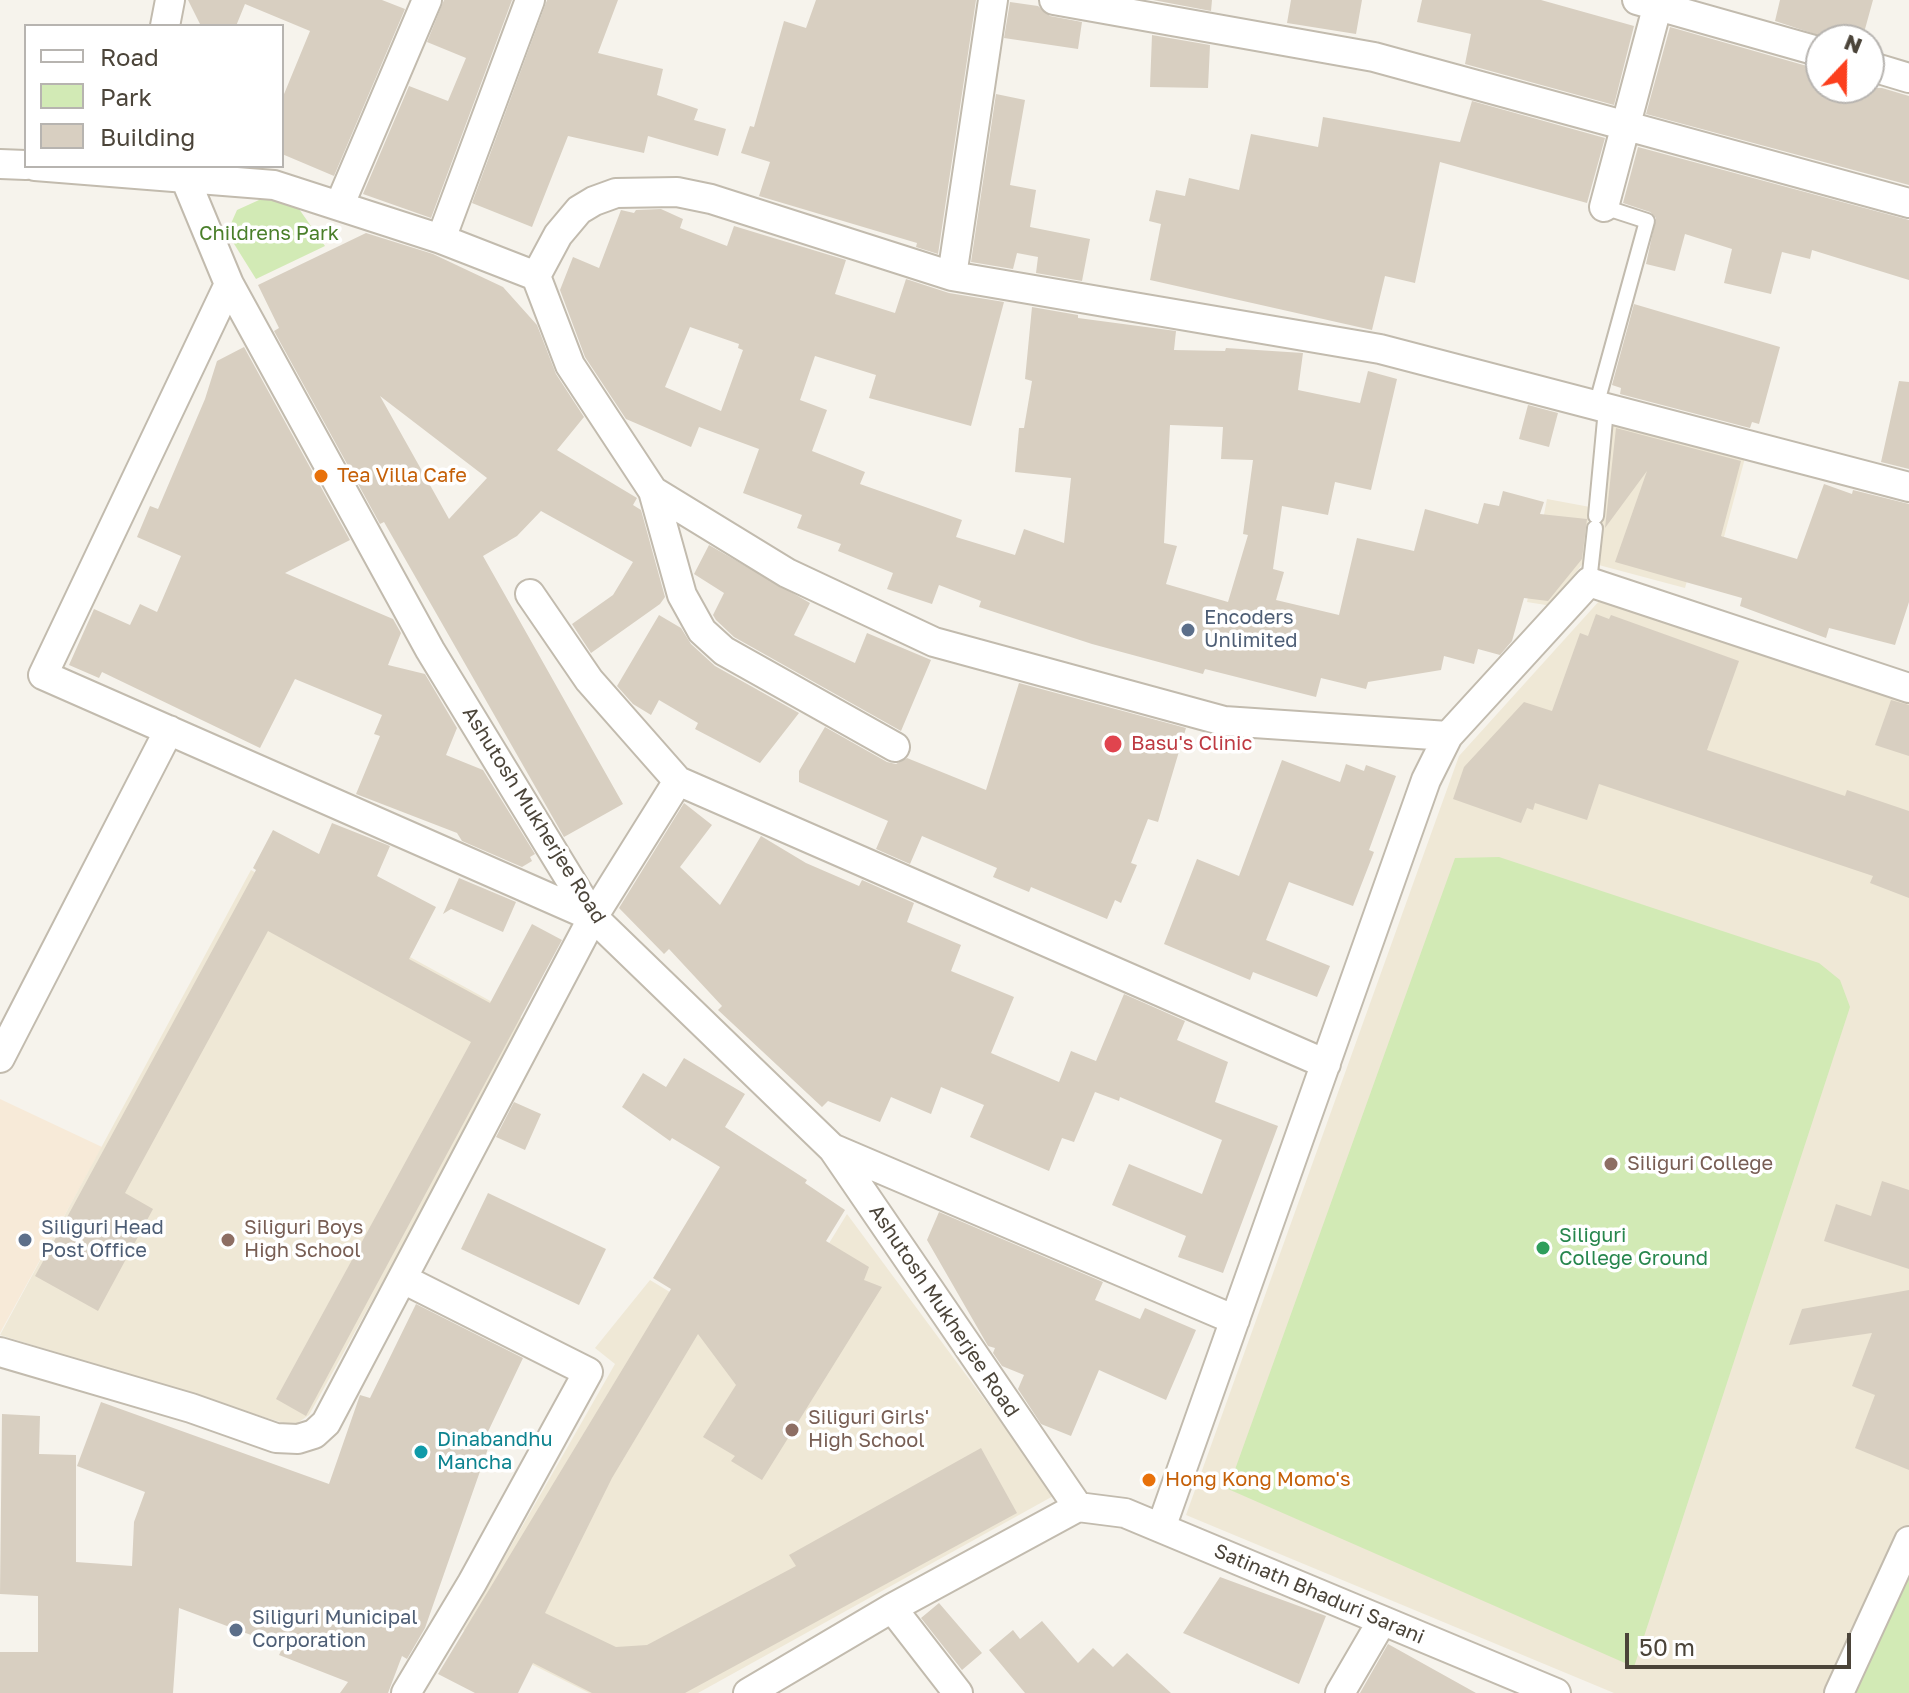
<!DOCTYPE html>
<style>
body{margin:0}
#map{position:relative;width:1909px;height:1693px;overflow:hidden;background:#f6f3ec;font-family:"Golos Text",sans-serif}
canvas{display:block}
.legend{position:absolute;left:24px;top:24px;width:260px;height:144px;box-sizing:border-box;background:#fff;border:2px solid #b7b4b0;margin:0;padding:10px 14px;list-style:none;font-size:24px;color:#4b4439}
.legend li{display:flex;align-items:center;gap:16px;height:40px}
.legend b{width:40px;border:2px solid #b7b4b0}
.north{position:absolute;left:1805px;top:24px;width:80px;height:80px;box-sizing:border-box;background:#fff;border:2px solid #b7b4b0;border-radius:50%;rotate:22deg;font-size:22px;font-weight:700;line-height:32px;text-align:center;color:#4b4439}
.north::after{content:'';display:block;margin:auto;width:28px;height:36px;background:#fc3f1d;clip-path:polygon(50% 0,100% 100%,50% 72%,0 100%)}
.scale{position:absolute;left:1625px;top:1633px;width:226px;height:36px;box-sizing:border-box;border:4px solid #4b4439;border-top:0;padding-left:10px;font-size:24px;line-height:28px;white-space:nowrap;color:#4b4439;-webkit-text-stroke:6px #fff;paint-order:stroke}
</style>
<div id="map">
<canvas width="1909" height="1693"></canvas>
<ul class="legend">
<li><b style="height:10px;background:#fff"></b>Road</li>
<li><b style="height:22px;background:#d2eab5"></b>Park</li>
<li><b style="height:22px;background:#d8cfc1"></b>Building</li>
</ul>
<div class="north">N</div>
<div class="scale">50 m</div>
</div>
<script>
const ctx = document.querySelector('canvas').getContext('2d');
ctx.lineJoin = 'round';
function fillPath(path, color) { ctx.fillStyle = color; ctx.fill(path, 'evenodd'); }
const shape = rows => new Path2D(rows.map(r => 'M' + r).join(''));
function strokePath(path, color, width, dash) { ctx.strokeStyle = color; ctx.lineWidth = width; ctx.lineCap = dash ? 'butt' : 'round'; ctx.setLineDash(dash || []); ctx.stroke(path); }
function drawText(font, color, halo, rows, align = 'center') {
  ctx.font = font + ' "Golos Text",sans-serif'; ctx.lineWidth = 7; ctx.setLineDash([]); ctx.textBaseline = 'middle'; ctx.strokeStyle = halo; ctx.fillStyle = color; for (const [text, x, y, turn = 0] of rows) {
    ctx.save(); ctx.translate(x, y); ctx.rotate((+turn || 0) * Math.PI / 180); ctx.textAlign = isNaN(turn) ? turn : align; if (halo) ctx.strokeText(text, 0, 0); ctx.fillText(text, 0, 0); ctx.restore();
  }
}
const commercial = shape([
 [0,1099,102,1147,0,1333]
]);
const education = shape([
 [1613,420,1745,458,1724,537,1701,531,1685,588,1595,564],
 [1547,499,1590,507,1583,563,1552,606,1527,602],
 [1601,599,1909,701,1909,1524,1862,1625,1824,1693,1614,1693,1186,1515,1459,756],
 [251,870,527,1021,309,1415,293,1426,0,1335],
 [847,1214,1055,1495,698,1693,589,1693,463,1630,615,1364,595,1348,650,1280,764,1349]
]);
const green = shape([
 [259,200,272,200,299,209,325,246,256,279,231,239,229,228,237,210],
 [1499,857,1819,963,1840,980,1850,1007,1634,1667,1228,1489,1455,858],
 [1909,1571,1909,1693,1853,1693]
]);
const building = shape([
 [188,0,382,0,405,9,334,176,282,154,282,99,310,31,245,4,236,26,201,26],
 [444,0,512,0,431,218,363,194,409,86,448,101,466,58,427,42],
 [547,0,618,0,598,53,663,69,657,95,698,109,694,120,726,129,718,156,648,136,644,153,568,136,532,227,472,203],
 [816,0,976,0,938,254,916,247,917,243,759,196,770,162,741,153,750,126,754,127,784,21,806,28],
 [1153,0,1212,0,1211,11],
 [1291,0,1362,0,1356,34,1287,23],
 [1422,0,1541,0,1634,26,1614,105,1465,64,1471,34,1417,22],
 [1780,0,1873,0,1862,40,1833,40,1775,21],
 [1010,2,1038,6,1050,16,1082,22,1078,49,1004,38],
 [1670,27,1821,70,1821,88,1882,88,1909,96,1909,185,1646,114],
 [1152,35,1210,45,1208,88,1150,87],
 [996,94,1025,100,1010,185,1036,190,1030,227,1090,239,1082,281,1036,273,1038,257,1017,253,1013,269,971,262],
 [1472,101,1605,138,1587,203,1440,162,1415,283,1385,276,1372,330,1150,280,1161,224,1149,221,1156,190,1185,196,1189,178,1239,190,1251,134,1318,147,1323,117,1460,142],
 [1638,147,1909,220,1909,280,1812,250,1810,259,1782,252,1771,294,1724,283,1732,249,1685,234,1675,271,1646,264,1656,218,1650,212,1623,203],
 [661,209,683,219,680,228,727,246,734,226,846,260,835,294,895,313,906,279,949,293,1004,302,971,426,869,398,876,375,815,356,800,400,827,410,812,451,865,472,860,484,962,520,956,537,1015,555,1024,529,1064,543,1071,478,1015,472,1019,428,1024,428,1032,381,1025,379,1032,307,1078,315,1078,318,1176,331,1174,350,1225,351,1226,348,1303,353,1298,390,1360,403,1368,371,1397,379,1371,490,1335,482,1328,515,1282,506,1273,569,1284,572,1276,600,1339,615,1357,538,1414,551,1425,509,1478,524,1484,503,1499,506,1503,491,1544,502,1540,514,1587,519,1582,559,1548,601,1524,598,1512,641,1500,655,1478,649,1474,664,1444,656,1441,670,1368,682,1366,689,1321,678,1316,697,1205,669,1203,674,1092,644,979,607,981,601,939,585,932,604,887,589,893,573,838,551,841,544,797,528,802,515,743,493,759,449,699,427,691,447,626,419,585,357,560,290,573,257,599,268,621,210,634,213,636,210],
 [690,327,739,344,738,348,743,350,721,411,665,387],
 [1170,425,1223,427,1221,459,1253,460,1243,534,1248,535,1228,602,1166,584,1177,546,1164,543],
 [366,233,433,254,503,287,537,325,556,374,584,417,557,450,637,498,633,505,641,510,665,597,660,604,591,653,572,624,613,595,633,562,541,511,517,536,483,556,623,804,564,837,384,522,380,524,274,331,279,328,258,285],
 [380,396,487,478,449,519],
 [1634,304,1780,347,1759,424,1752,422,1750,428,1620,394,1621,388,1612,385],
 [244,347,350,540,285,573,393,619,401,633,388,665,425,674,457,728,446,755,483,770,535,854,530,857,532,861,522,867,462,841,457,833,356,794,380,736,374,734,382,715,295,679,260,748,102,672,99,678,69,665,94,609,130,625,140,604,157,612,181,556,137,537,150,506,158,509,205,399,217,361],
 [1899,381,1909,382,1909,469,1881,462],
 [1528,405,1558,413,1549,447,1519,439],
 [1616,428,1741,461,1721,536,1797,559,1824,484,1852,494,1853,490,1909,504,1909,602,1895,645,1829,628,1826,638,1740,606,1742,598,1615,562,1647,471,1605,528],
 [709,545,810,603,794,635,855,663,867,633,931,660,901,731,734,637,716,620,713,615,724,593,694,574],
 [1596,614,1609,619,1611,615,1739,661,1707,750,1845,796,1847,790,1909,811,1909,898,1870,883,1873,876,1599,784,1587,820,1535,803,1533,810,1527,808,1521,823,1453,799,1464,767,1524,702,1552,711,1580,633,1588,636],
 [659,615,681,628,691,644,715,666,799,713,760,763,695,729,698,723,659,700,651,715,633,704,617,686],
 [1019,683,1186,728,1158,822,1148,819,1131,863,1137,865,1121,903,1115,900,1107,919,1031,887,1029,892,993,877,997,868,922,836,910,864,876,849,888,821,799,782,799,771,825,727,887,762,896,764,907,758,986,790],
 [1891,700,1909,705,1909,756,1875,745],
 [1282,760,1340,782,1346,764,1364,771,1366,765,1396,776,1369,850,1374,852,1353,906,1289,882,1266,940,1330,966,1317,997,1253,972,1250,980,1164,944,1197,859,1239,876],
 [684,803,712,825,680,867,720,905,761,836,806,863,859,886,862,880,914,903,907,922,961,945,951,971,1014,997,991,1053,1059,1082,1071,1051,1096,1061,1124,994,1185,1021,1177,1040,1228,1062,1215,1102,1278,1126,1223,1273,1178,1257,1186,1236,1112,1205,1129,1164,1202,1194,1222,1140,1120,1097,1119,1101,1095,1092,1074,1142,1062,1138,1049,1171,970,1137,984,1105,941,1087,931,1114,891,1097,880,1122,828,1101,822,1107,718,1010,722,1006,669,949,664,954,619,908],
 [332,823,390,846,377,876,436,907,409,959,490,1003,532,924,562,940,306,1416,276,1399,471,1042,268,931,125,1193,153,1209,98,1311,35,1276,256,870,253,868,273,830,319,854],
 [459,878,516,902,503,932,451,909,443,914],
 [684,1058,745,1094,725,1127,807,1180,805,1183,845,1210,826,1241,869,1267,864,1280,882,1287,762,1480,731,1461,735,1456,703,1437,736,1385,698,1334,612,1478,545,1613,616,1647,647,1645,796,1566,789,1555,981,1448,1017,1513,685,1693,592,1693,533,1663,518,1693,475,1693,438,1674,671,1289,653,1278,720,1167,672,1138,670,1141,622,1107,643,1073,666,1087],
 [514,1102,541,1114,525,1150,496,1137],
 [1882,1181,1909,1190,1909,1269,1824,1241,1836,1204,1871,1216],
 [488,1193,606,1249,579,1305,461,1249],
 [939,1212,1103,1282,1095,1300,1140,1319,1145,1308,1196,1330,1166,1400,1099,1370,1071,1436,1041,1424,1018,1389,1024,1375,1002,1366,993,1353,995,1348,988,1346,927,1240],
 [1909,1290,1909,1470,1855,1448,1875,1395,1852,1386,1872,1333,1789,1345,1802,1309],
 [416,1304,523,1358,485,1438,491,1440,425,1628,407,1659,402,1656,388,1693,340,1693,348,1682,279,1655,283,1647,179,1608,173,1693,0,1693,0,1652,38,1652,38,1596,0,1594,2,1414,40,1416,39,1454,76,1455,76,1562,132,1566,134,1522,145,1492,77,1466,101,1402,329,1484,360,1395,370,1398],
 [1220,1577,1326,1616,1299,1684,1183,1633],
 [939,1603,982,1653,962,1670,921,1618],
 [1042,1621,1078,1663,1093,1648,1113,1667,1127,1653,1171,1693,1025,1693,989,1650,1013,1630,1020,1639],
 [1388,1644,1476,1693,1360,1693]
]);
const lane = shape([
 [1596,406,1647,221,1604,207],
 [1596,516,1606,409],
 [1589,582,1595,528]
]);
const street = shape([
 [1054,0,1374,57,1909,203],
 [1637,0,1821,52],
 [165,26,170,0],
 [1869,66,1909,78],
 [0,164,26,165],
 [35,166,274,185,441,239,536,276,570,365,653,491,787,573,934,642,1224,721,1448,736],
 [180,166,229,284,430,650,593,917,833,1149,1078,1507],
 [340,204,427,0],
 [1604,207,1658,4],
 [441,239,530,0],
 [536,276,558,235,579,210,594,201,616,193,677,192,711,199,952,276,1380,349,1909,487],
 [952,276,993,0],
 [229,284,43,675,593,917],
 [653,491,682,595,702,631,724,651,895,747],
 [530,594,589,680,678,781,1326,1064],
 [0,1058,169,730],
 [834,1149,1235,1320],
 [403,1279,588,1372,472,1583,406,1693],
 [0,1352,191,1408,276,1438,298,1439,314,1434,326,1423,593,917,678,781],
 [1078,1507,1125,1513,1556,1693],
 [1161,1528,1426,780,1448,736,1589,582,1909,688],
 [892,1608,958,1693],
 [748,1693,892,1608,1078,1507],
 [1340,1693,1382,1621],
 [1839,1693,1909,1541]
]);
const markers = [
 [321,476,8,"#e8710a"],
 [1188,630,8,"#5c6f8a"],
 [1113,744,10,"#e0444e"],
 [1611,1164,8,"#8d6e63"],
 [25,1240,8,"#5c6f8a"],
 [228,1240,8,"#8d6e63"],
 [1543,1248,8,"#2e9e5b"],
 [792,1430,8,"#8d6e63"],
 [421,1452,8,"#0f9aa8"],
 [1149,1480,8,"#e8710a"],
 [236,1630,8,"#5c6f8a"]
];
const parkNames = [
 ["Childrens Park",269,234]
];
const foodNames = [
 ["Tea Villa Cafe",337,476],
 ["Hong Kong Momo's",1165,1480]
];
const serviceNames = [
 ["Encoders",1204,618],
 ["Unlimited",1204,641],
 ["Siliguri Head",41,1228],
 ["Post Office",41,1251],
 ["Siliguri Municipal",252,1618],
 ["Corporation",252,1641]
];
const healthNames = [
 ["Basu's Clinic",1131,744]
];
const streetNames = [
 ["Ashutosh Mukherjee Road",534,815,58],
 ["Ashutosh Mukherjee Road",944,1311,56],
 ["Satinath Bhaduri Sarani",1319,1594,23]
];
const educationNames = [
 ["Siliguri College",1627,1164],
 ["Siliguri Boys",244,1228],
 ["High School",244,1251],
 ["Siliguri Girls'",808,1418],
 ["High School",808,1441]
];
const leisureNames = [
 ["Siliguri",1559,1236],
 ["College Ground",1559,1259]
];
const cultureNames = [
 ["Dinabandhu",437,1440],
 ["Mancha",437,1463]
];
fillPath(commercial, '#f7ead8');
fillPath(education, '#efe8d6');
fillPath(green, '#d2eab5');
fillPath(building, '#d8cfc1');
strokePath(lane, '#c2bbae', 18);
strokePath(street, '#c2bbae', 32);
strokePath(lane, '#fff', 14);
strokePath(street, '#fff', 28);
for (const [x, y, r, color] of markers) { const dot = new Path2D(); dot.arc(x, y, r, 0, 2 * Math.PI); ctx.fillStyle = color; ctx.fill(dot); strokePath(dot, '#fff', 3); }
drawText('20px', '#4a7f2a', '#fff', parkNames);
drawText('20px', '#c56008', '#fff', foodNames, 'left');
drawText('20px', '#4e5e75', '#fff', serviceNames, 'left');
drawText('20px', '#be3a42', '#fff', healthNames, 'left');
drawText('20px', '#4b4439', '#fff', streetNames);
drawText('20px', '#785e54', '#fff', educationNames, 'left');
drawText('20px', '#27864d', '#fff', leisureNames, 'left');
drawText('20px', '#0d838f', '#fff', cultureNames, 'left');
</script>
